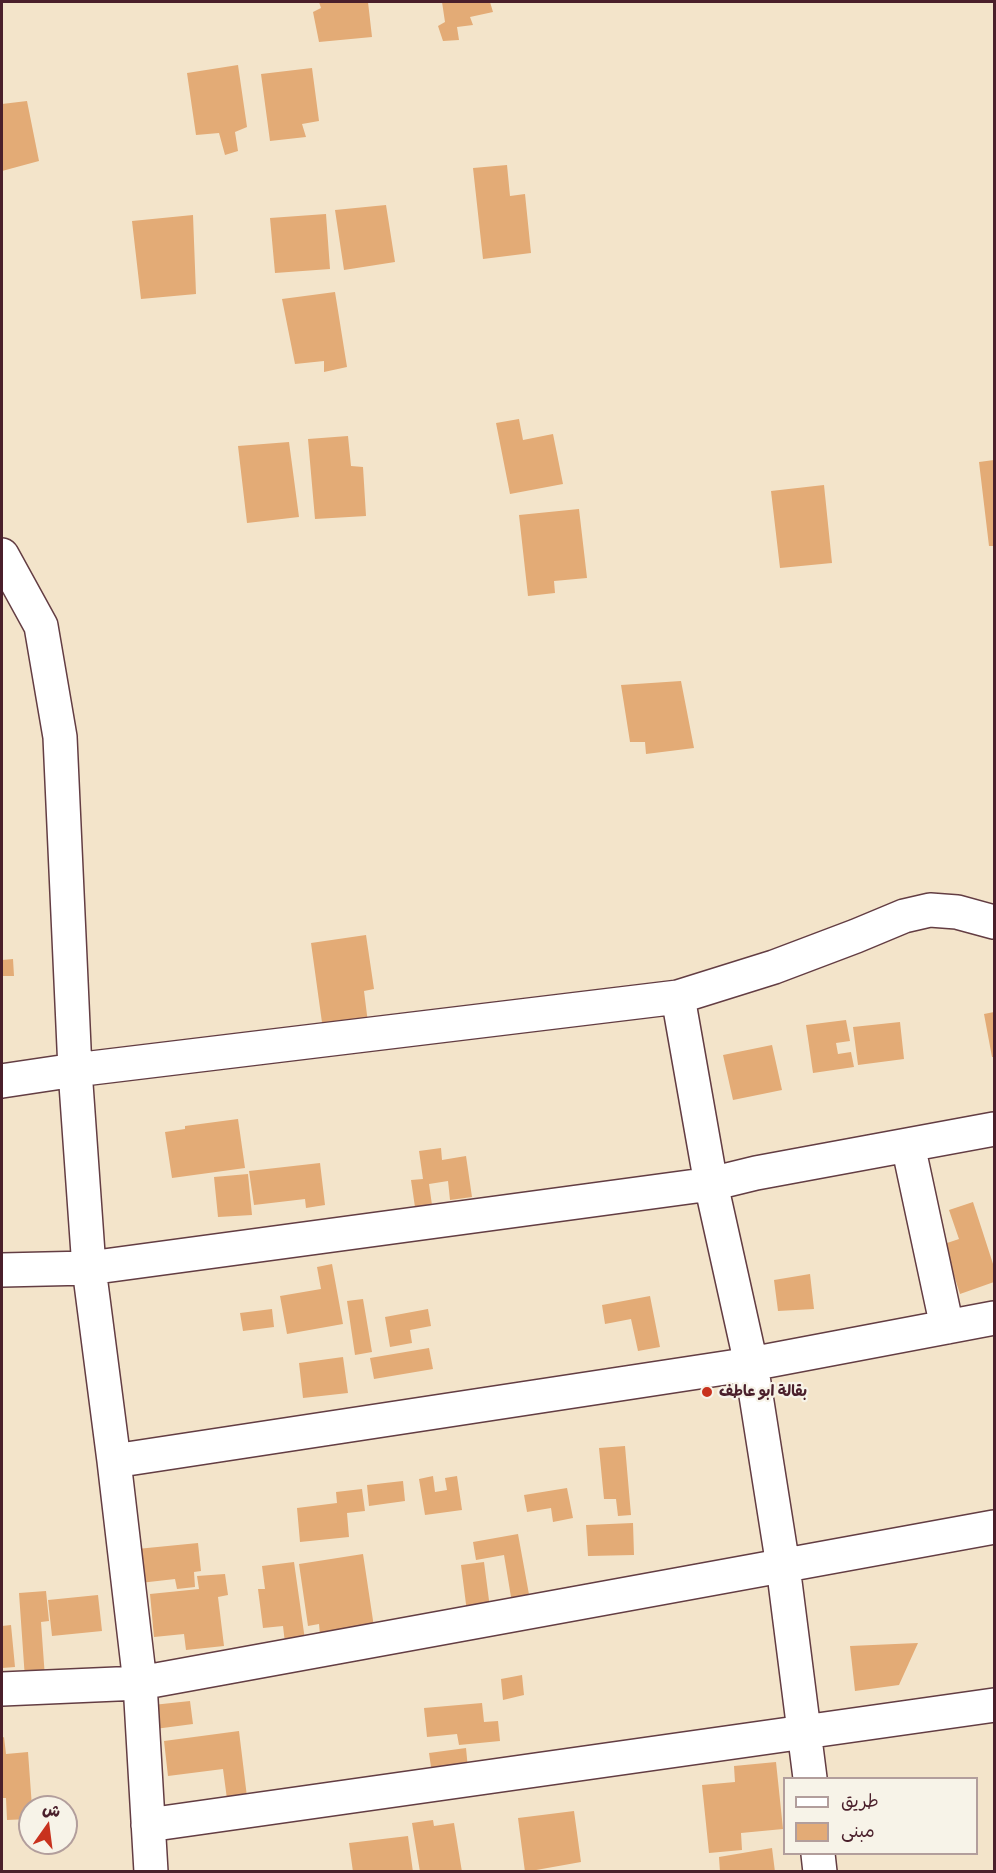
<!DOCTYPE html>
<meta charset="utf-8">
<style>
body{margin:0}
#map{position:relative;width:996px;height:1873px;overflow:hidden;background:#f3e4ca;font-family:Delius,"Playpen Sans Arabic",sans-serif}
canvas{display:block}
.frame{position:absolute;inset:0;border:3px solid #4a1f2b;pointer-events:none}
.legend{position:absolute;left:783px;top:1777px;width:195px;height:78px;box-sizing:border-box;background:#f7f3e8;border:2px solid #b29e9c;margin:0;padding:8px 10px;list-style:none;font-size:18px;color:#4a1f2b}
.legend li{display:flex;align-items:center;gap:12px;height:30px}
.legend b{width:30px;border:2px solid #b29e9c}
.north{position:absolute;left:18px;top:1795px;width:60px;height:60px;box-sizing:border-box;background:#f7f3e8;border:2px solid #b29e9c;border-radius:50%;rotate:14deg;font-size:16px;font-weight:700;line-height:24px;text-align:center;color:#4a1f2b}
.north::after{content:'';display:block;margin:auto;width:21px;height:27px;background:#c8321e;clip-path:polygon(50% 0,100% 100%,50% 72%,0 100%)}
</style>
<div id="map">
<canvas width="996" height="1873"></canvas>
<div class="frame"></div>
<ul class="legend">
<li><b style="height:8px;background:#fff"></b>طريق</li>
<li><b style="height:16px;background:#e3ab76"></b>مبنى</li>
</ul>
<div class="north">ش</div>
</div>
<script>
const ctx = document.querySelector('canvas').getContext('2d');
ctx.lineJoin = 'round';
function fillPath(path, color) { ctx.fillStyle = color; ctx.fill(path, 'evenodd'); }
const shape = rows => new Path2D(rows.map(r => 'M' + r).join(''));
function strokePath(path, color, width, dash) { ctx.strokeStyle = color; ctx.lineWidth = width; ctx.lineCap = dash ? 'butt' : 'round'; ctx.setLineDash(dash || []); ctx.stroke(path); }
function drawText(font, color, halo, rows, align = 'center') {
  ctx.font = font + ' Delius,"Playpen Sans Arabic",sans-serif'; ctx.lineWidth = 4.5; ctx.setLineDash([]); ctx.textBaseline = 'middle'; ctx.strokeStyle = halo; ctx.fillStyle = color; for (const [text, x, y, turn = 0] of rows) {
    ctx.save(); ctx.translate(x, y); ctx.rotate((+turn || 0) * Math.PI / 180); ctx.textAlign = isNaN(turn) ? turn : align; if (halo) ctx.strokeText(text, 0, 0); ctx.fillText(text, 0, 0); ctx.restore();
  }
}
const building = shape([
 [319,2,368,2,372,37,319,42,313,12,321,8],
 [442,2,490,2,493,12,470,17,473,25,457,27,459,40,443,41,438,26,445,22],
 [238,65,247,127,235,132,238,151,225,155,219,133,196,135,187,73],
 [312,68,319,121,302,124,306,137,270,141,261,74],
 [27,101,39,161,2,171,2,104],
 [507,165,510,196,525,194,531,253,483,259,473,168],
 [386,205,395,262,344,270,335,210],
 [326,214,330,269,275,273,270,218],
 [193,215,196,294,141,299,132,221],
 [335,292,347,367,324,372,324,361,295,364,282,299],
 [519,419,523,440,553,434,563,484,510,494,496,423],
 [348,436,351,466,363,467,366,516,315,519,308,439],
 [289,442,299,517,247,523,238,446],
 [994,460,994,546,989,546,979,462],
 [824,485,832,563,780,568,771,491],
 [579,509,587,578,554,581,555,593,528,596,519,515],
 [681,681,694,748,646,754,645,742,630,742,621,685],
 [366,935,374,989,364,991,369,1031,324,1037,311,943],
 [13,959,14,976,2,976,2,960],
 [994,1012,994,1057,992,1057,984,1014],
 [846,1020,850,1041,836,1043,838,1054,851,1052,854,1067,813,1073,806,1025],
 [900,1022,904,1059,858,1065,853,1027],
 [772,1045,782,1090,733,1100,723,1055],
 [238,1119,245,1168,172,1178,165,1132,185,1129,185,1126],
 [441,1148,442,1160,466,1156,472,1197,450,1200,448,1181,429,1184,433,1212,416,1214,411,1180,423,1179,419,1151],
 [320,1163,325,1205,306,1208,305,1199,254,1205,249,1171],
 [248,1174,252,1215,218,1217,214,1177],
 [973,1202,994,1267,994,1282,960,1294,944,1244,959,1239,949,1210],
 [332,1264,343,1324,287,1334,280,1296,321,1289,317,1267],
 [810,1274,814,1309,778,1311,774,1280],
 [650,1296,660,1347,638,1351,631,1319,605,1324,602,1305],
 [363,1299,372,1352,355,1355,347,1301],
 [272,1309,274,1327,243,1331,240,1313],
 [428,1309,431,1326,410,1330,412,1343,390,1347,385,1317],
 [429,1348,433,1369,374,1379,370,1358],
 [343,1357,348,1393,303,1398,299,1363],
 [625,1446,631,1515,618,1516,616,1499,604,1499,599,1448],
 [433,1476,435,1492,447,1490,445,1478,457,1476,462,1510,425,1515,419,1479],
 [403,1481,405,1501,369,1506,367,1485],
 [567,1488,573,1518,553,1522,551,1508,527,1512,524,1495],
 [362,1489,365,1511,347,1513,349,1537,300,1542,297,1508,337,1503,336,1492],
 [633,1523,634,1555,588,1556,586,1525],
 [518,1534,530,1600,512,1603,504,1555,476,1560,473,1542],
 [198,1543,201,1571,194,1572,195,1587,177,1589,175,1579,140,1583,137,1549],
 [363,1554,374,1627,320,1635,319,1624,308,1626,299,1564],
 [294,1562,305,1640,285,1643,283,1626,263,1628,258,1589,265,1589,262,1566],
 [484,1562,490,1608,467,1612,461,1565],
 [225,1574,228,1595,218,1597,224,1646,186,1650,184,1634,154,1637,150,1594,199,1589,197,1576],
 [46,1591,49,1621,41,1622,45,1678,25,1679,19,1593],
 [98,1595,102,1631,52,1636,48,1600],
 [11,1625,15,1667,2,1668,2,1626],
 [918,1643,899,1685,855,1691,850,1646],
 [522,1675,524,1695,503,1700,501,1679],
 [190,1701,193,1724,155,1729,153,1705],
 [482,1703,484,1722,498,1721,500,1741,459,1745,457,1734,427,1737,424,1708],
 [239,1731,247,1797,227,1799,223,1769,168,1776,164,1741],
 [4,1737,6,1754,28,1752,32,1807,30,1807,30,1819,7,1820,6,1798,2,1798,2,1738],
 [466,1748,468,1769,432,1774,429,1753],
 [776,1762,783,1829,741,1833,742,1850,709,1853,702,1785,735,1782,734,1766],
 [574,1811,581,1862,525,1872,518,1818],
 [433,1820,434,1826,454,1823,462,1872,420,1872,412,1823],
 [408,1836,413,1872,353,1872,349,1843],
 [772,1848,775,1872,720,1872,719,1857]
]);
const minor = shape([
 [2,555,41,626,60,737,75,1070,89,1268,114,1461,140,1683,151,1872],
 [678,997,711,1184,751,1364,783,1566,810,1778],
 [2,1081,75,1070,678,997,774,967,856,936,904,916,930,910,957,912,994,922],
 [908,1145,947,1327],
 [2,1270,89,1268,711,1184,756,1173,994,1129],
 [114,1461,751,1364,994,1318],
 [2,1689,140,1683,994,1527],
 [148,1825,994,1705],
 [818,1854,820,1872]
]);
const markers = [
 [707,1392,6,"#c8321e"]
];
const poiNames = [
 ["بقالة ابو عاطف",719,1392]
];
fillPath(building, '#e3ab76');
strokePath(minor, '#633d43', 36);
strokePath(minor, '#fff', 33);
for (const [x, y, r, color] of markers) { const dot = new Path2D(); dot.arc(x, y, r, 0, 2 * Math.PI); ctx.fillStyle = color; ctx.fill(dot); strokePath(dot, '#f7f3e8', 2); }
drawText('bold 15px', '#4a1f2b', '#f7f3e8', poiNames, 'left');
</script>
